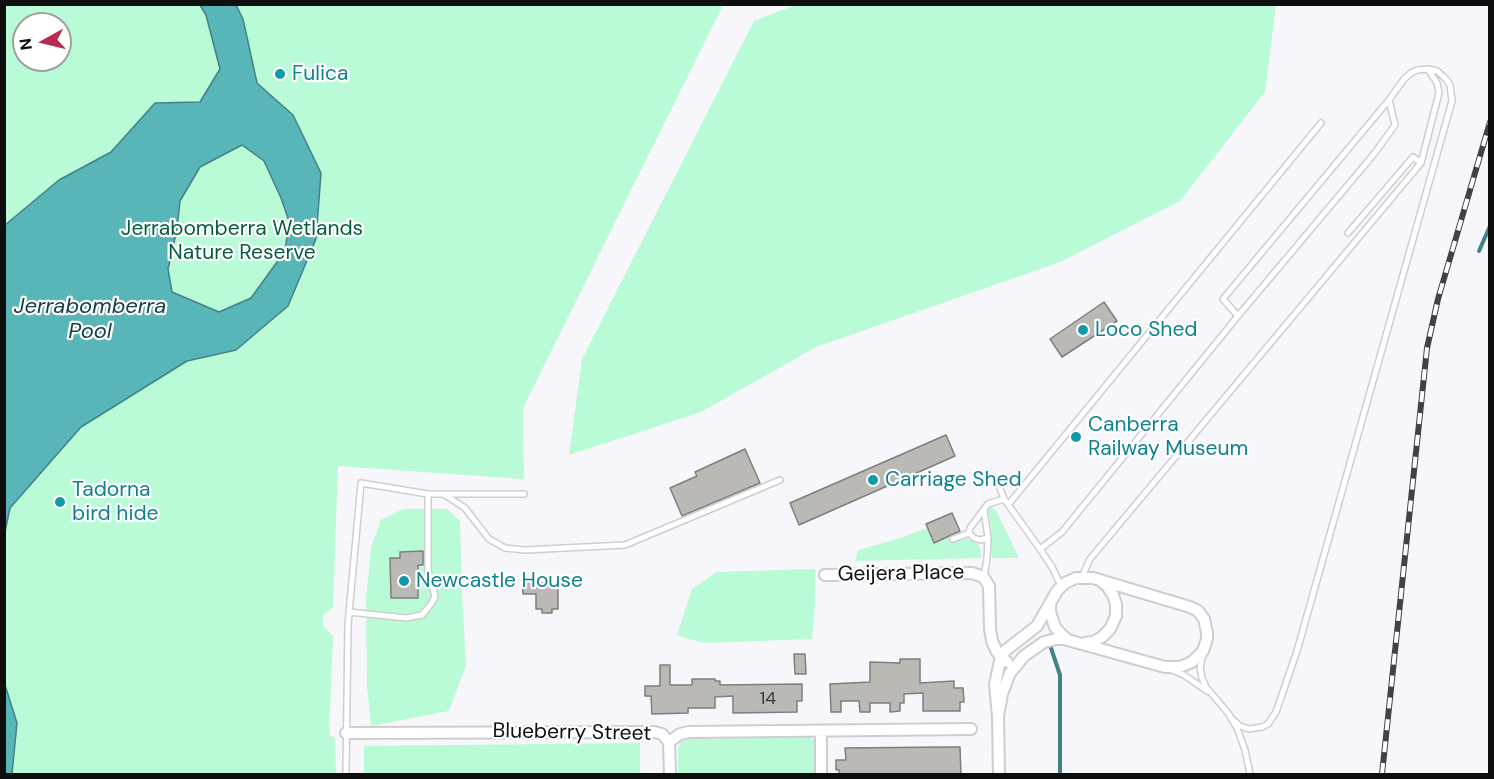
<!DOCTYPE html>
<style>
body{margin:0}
#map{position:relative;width:1494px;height:779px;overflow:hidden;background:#f7f6fa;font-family:"DM Sans",sans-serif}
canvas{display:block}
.frame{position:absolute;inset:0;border:6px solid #0e0e0f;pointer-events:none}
.north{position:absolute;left:12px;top:12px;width:60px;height:60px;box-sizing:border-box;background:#fff;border:2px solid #9f9f9f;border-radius:50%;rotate:262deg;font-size:16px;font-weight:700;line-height:24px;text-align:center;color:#0e0e0f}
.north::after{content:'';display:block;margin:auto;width:21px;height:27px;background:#ba2a50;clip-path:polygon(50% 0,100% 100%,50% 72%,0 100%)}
</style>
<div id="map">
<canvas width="1494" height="779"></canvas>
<div class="frame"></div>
<div class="north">N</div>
</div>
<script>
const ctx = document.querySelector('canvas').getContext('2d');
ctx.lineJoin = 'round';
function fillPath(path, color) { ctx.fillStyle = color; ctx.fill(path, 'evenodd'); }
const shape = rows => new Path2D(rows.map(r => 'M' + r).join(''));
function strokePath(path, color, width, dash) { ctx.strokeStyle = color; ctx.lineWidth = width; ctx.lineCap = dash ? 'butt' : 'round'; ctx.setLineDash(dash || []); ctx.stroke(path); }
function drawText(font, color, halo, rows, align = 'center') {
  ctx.font = font + ' "DM Sans",sans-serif'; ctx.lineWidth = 4.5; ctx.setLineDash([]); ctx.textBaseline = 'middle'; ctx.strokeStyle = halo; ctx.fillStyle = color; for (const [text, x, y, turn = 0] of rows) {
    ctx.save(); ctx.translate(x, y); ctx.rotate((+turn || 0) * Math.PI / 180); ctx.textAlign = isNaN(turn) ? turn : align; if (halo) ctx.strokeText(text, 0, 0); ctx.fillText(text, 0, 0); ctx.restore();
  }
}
const green = shape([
 [798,4,1276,5,1265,92,1180,201,1060,262,816,347,701,412,569,455,582,359,754,21],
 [4,5,723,5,523,408,524,478,523,479,338,466,333,607,323,615,323,626,333,636,330,713,329,715,330,736,335,738,336,774,5,774],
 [24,24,60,24,60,60,24,60],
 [991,507,996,510,1019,558,992,558,991,527,988,511],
 [403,509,447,509,460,521,462,594,466,665,449,711,371,726,367,687,366,599,371,547,381,520],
 [928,528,934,543,951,536,953,542,967,539,977,543,980,547,981,558,855,561,858,550,894,540],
 [815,569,815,605,812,639,703,643,677,635,692,589,717,572],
 [808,737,813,739,815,742,816,774,678,774,678,748,682,741,688,739],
 [640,743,640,774,364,774,364,746]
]);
const water = shape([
 [200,5,236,5,243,19,257,83,293,115,321,173,316,239,288,306,236,350,187,361,81,427,10,508,5,532,5,225,59,180,111,152,155,103,200,102,220,69,206,15,200,5],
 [242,145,264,161,281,198,289,221,285,251,251,298,219,312,172,292,168,269,177,229,180,201,200,167,242,145],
 [5,685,17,723,12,774,5,774,5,685]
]);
const stream = shape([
 [1479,251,1490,226],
 [1051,648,1060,675,1060,774]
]);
const building = shape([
 [1104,302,1117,321,1062,357,1050,339,1104,302],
 [946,435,955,456,799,525,790,503,946,435],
 [745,449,760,483,682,516,670,488,697,476,695,472,745,449],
 [952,513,960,531,934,543,926,524,952,513],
 [423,551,423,565,418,565,418,598,391,598,390,558,400,558,400,552,423,551],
 [522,580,534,580,534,583,542,583,542,586,558,586,558,609,552,609,552,613,542,613,542,609,536,609,536,594,523,594,522,580],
 [794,654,805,654,806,674,795,674,794,654],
 [900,659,920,659,920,683,954,681,954,688,963,688,964,702,960,702,960,711,923,711,923,693,904,694,904,703,900,703,900,711,890,712,890,703,870,703,870,712,860,712,859,701,841,701,841,712,831,712,830,684,870,682,870,662,900,663,900,659],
 [660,665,670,665,670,685,692,685,692,679,715,679,715,681,720,681,720,685,802,684,802,701,797,701,797,712,733,713,733,696,715,697,715,708,688,708,688,713,652,714,651,696,645,696,645,686,660,686,660,665],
 [947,747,960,747,961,774,839,774,839,770,836,770,836,760,846,760,845,748,947,747]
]);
const lane = shape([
 [1348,233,1413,157,1421,163],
 [1238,316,1223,299,1389,100],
 [1000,488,1004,499],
 [445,495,465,508,489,539,505,548,525,550,625,545,780,480],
 [1008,505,1321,123],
 [969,533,974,538,980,540,988,538,984,510],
 [953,539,969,533,970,528,988,504,1004,499,1040,549,1062,532,1238,316,1374,154,1395,125,1389,100,1404,79,1411,73,1417,70,1428,69,1437,71,1446,79,1450,85,1452,101,1297,651,1276,712,1268,724,1262,727,1249,729,1240,726,1231,718],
 [1040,549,1052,567,1061,586],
 [1082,577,1090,559,1421,163,1439,93,1437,83,1428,69],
 [984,578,987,558,988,538],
 [349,612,406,618,422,615,431,604,435,597,433,587,428,572,428,494],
 [1203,655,1200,667,1202,678,1206,687,1228,713,1237,728,1245,750,1250,774],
 [1172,670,1184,675,1207,691],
 [346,774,348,624,361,483,428,494,524,494]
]);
const street = shape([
 [825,575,972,573,981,576,984,578,989,586,990,629,992,641,997,652,1007,662],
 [1050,605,1050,612,1055,627,1061,634,1068,640],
 [1085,643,1093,642,1102,637,1110,629,1116,616,1116,604,1113,595,1107,586,1101,581],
 [998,716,1002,694,1010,673,1024,656,1044,642,1056,639,1064,639,1165,667,1180,667,1192,662,1203,651,1207,639,1207,632,1204,619,1198,611,1190,607,1093,578,1076,578,1065,583,1057,591,1037,626,1006,650,1001,657,999,665,995,685,998,716,999,774],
 [821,731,821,774],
 [346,733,654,732,662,734,669,742],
 [669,742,680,734,689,732,971,729],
 [669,742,670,774]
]);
const rail = shape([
 [1382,774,1427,348,1438,299,1490,122]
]);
const markers = [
 [280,74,6,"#0f9aa8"],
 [1083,330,6,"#0f9aa8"],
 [1076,437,6,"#0f9aa8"],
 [873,480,6,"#0f9aa8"],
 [60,502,6,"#0f9aa8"],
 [404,581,6,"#0f9aa8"]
];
const numberNames = [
 ["14",768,699]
];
const cultureNames = [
 ["Fulica",292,74],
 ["Loco Shed",1095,330],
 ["Canberra",1088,425],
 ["Railway Museum",1088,449],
 ["Carriage Shed",885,480],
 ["Tadorna",72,490],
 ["bird hide",72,514],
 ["Newcastle House",416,581]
];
const parkNames = [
 ["Jerrabomberra Wetlands",242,229],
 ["Nature Reserve",242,253]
];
const streetNames = [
 ["Geijera Place",901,574,-1],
 ["Blueberry Street",572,733,1]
];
const waterNames = [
 ["Jerrabomberra",90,307],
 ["Pool",90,332]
];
fillPath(green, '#b9fbd6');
fillPath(water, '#58b5b8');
strokePath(water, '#428385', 1.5);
strokePath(stream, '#428385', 4);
fillPath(building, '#bbb9b6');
strokePath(building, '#807e7b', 1.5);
strokePath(lane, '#cecdd1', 8);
strokePath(street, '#cecdd1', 14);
strokePath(lane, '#fff', 5);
strokePath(street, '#fff', 10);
strokePath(rail, '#424243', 6);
strokePath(rail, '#fff', 4, [11]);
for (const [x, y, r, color] of markers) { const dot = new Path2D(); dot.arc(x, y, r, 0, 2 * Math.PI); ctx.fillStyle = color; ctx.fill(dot); strokePath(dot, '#fff', 2); }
drawText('18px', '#393939', null, numberNames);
drawText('21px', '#0d838f', '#fff', cultureNames, 'left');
drawText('21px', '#055e3c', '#fff', parkNames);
drawText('21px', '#0e0e0f', '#fff', streetNames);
drawText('italic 22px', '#164142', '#fff', waterNames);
</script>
